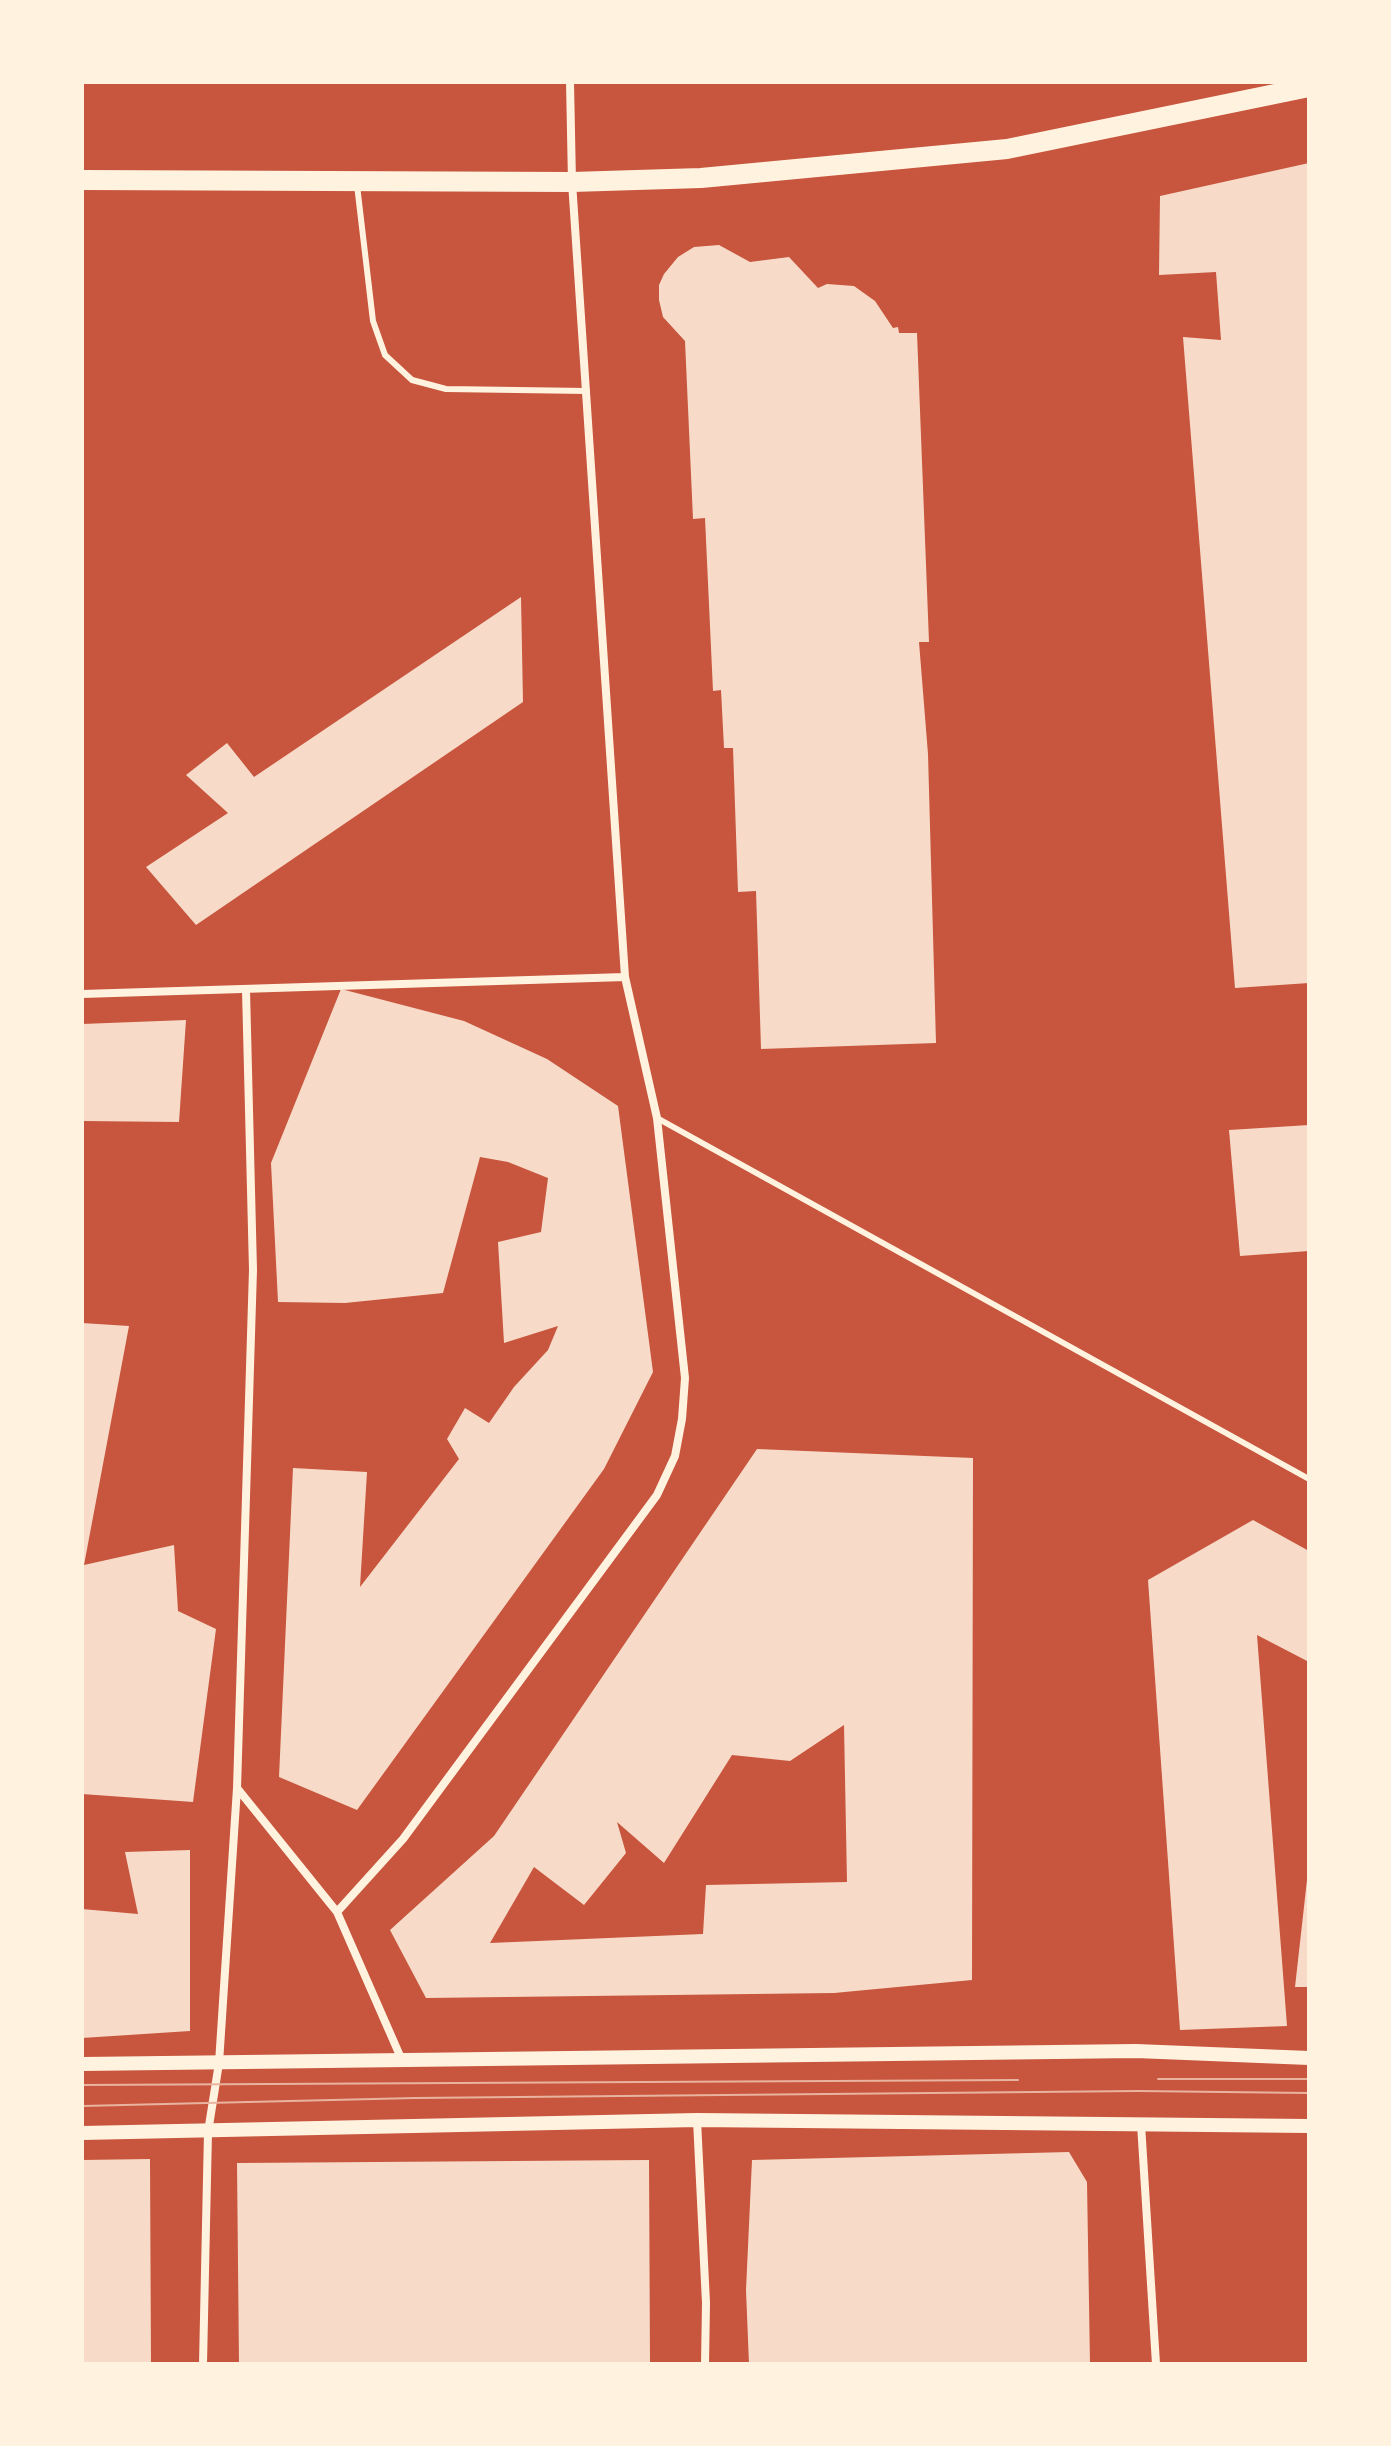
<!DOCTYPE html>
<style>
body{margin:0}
#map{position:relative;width:1391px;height:2446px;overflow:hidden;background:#c8553d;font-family:"PT Sans Narrow",sans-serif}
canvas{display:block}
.frame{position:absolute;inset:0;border:84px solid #fff3e0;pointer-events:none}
</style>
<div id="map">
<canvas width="1391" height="2446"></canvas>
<div class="frame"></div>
</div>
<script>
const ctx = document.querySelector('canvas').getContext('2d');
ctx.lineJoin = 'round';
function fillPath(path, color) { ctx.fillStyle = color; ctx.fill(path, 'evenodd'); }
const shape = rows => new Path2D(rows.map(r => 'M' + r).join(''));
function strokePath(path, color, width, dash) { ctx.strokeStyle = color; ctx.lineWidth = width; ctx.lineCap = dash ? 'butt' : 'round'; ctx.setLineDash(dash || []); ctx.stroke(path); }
const building = shape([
 [1309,163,1309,983,1235,988,1183,337,1221,340,1216,272,1159,275,1160,196],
 [719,245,750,262,789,257,818,288,827,284,854,286,875,301,893,328,898,327,899,333,917,333,929,642,919,642,928,754,936,1043,761,1049,756,891,738,892,733,748,724,748,721,690,713,691,705,518,693,519,685,341,663,317,659,300,659,285,664,274,678,257,694,247],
 [521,597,523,702,196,925,146,867,228,813,186,775,227,743,254,777],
 [341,989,464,1021,547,1059,618,1106,653,1372,604,1469,357,1810,279,1777,293,1468,367,1472,360,1587,459,1459,447,1439,465,1408,489,1423,514,1387,548,1350,558,1326,504,1343,498,1242,541,1232,548,1178,508,1162,480,1157,443,1293,345,1303,278,1302,271,1163],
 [186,1020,179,1122,82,1121,82,1024],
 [1309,1125,1309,1251,1240,1256,1229,1130],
 [82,1323,129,1326,84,1565,174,1545,178,1611,216,1629,193,1802,82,1794],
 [757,1449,973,1458,972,1980,834,1993,426,1998,390,1930,494,1836],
 [844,1725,847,1882,706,1885,703,1934,490,1943,534,1867,584,1905,626,1853,617,1822,664,1863,732,1755,790,1761],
 [1253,1520,1309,1551,1309,1662,1257,1635,1287,2026,1180,2030,1148,1580],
 [190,1850,190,2031,82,2038,82,1909,138,1914,125,1852],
 [1307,1880,1309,1987,1295,1987],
 [1069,2152,1087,2182,1090,2364,749,2364,746,2290,752,2160],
 [150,2159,151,2364,82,2364,82,2160],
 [649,2160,650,2364,239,2364,237,2163]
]);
const service = shape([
 [357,185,373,321,385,355,412,380,446,389,587,391],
 [657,1118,1309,1479]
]);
const minor = shape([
 [82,994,625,977],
 [237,1788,253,1270,246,990],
 [337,1912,403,1839,657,1495,675,1456,682,1419,685,1378,657,1118,625,977,572,182,570,82],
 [697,2120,706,2303,705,2364],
 [1141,2124,1156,2364],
 [203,2364,208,2132,219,2063,237,1788,337,1912,401,2058]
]);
const tertiary = shape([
 [82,2064,1136,2051,1309,2058],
 [82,2133,697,2120,1309,2126]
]);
const primary = shape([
 [82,180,572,182,701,178,1007,149,1309,87]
]);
const tram = shape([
 [1158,2079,1309,2079],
 [82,2085,1018,2080],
 [82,2106,415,2098,1138,2091,1309,2093]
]);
fillPath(building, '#f7dbc8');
strokePath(service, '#fff3e0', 6);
strokePath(minor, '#fff3e0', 8);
strokePath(tertiary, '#fff3e0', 14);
strokePath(primary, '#fff3e0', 20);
strokePath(tram, '#e9b49f', 2);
</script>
